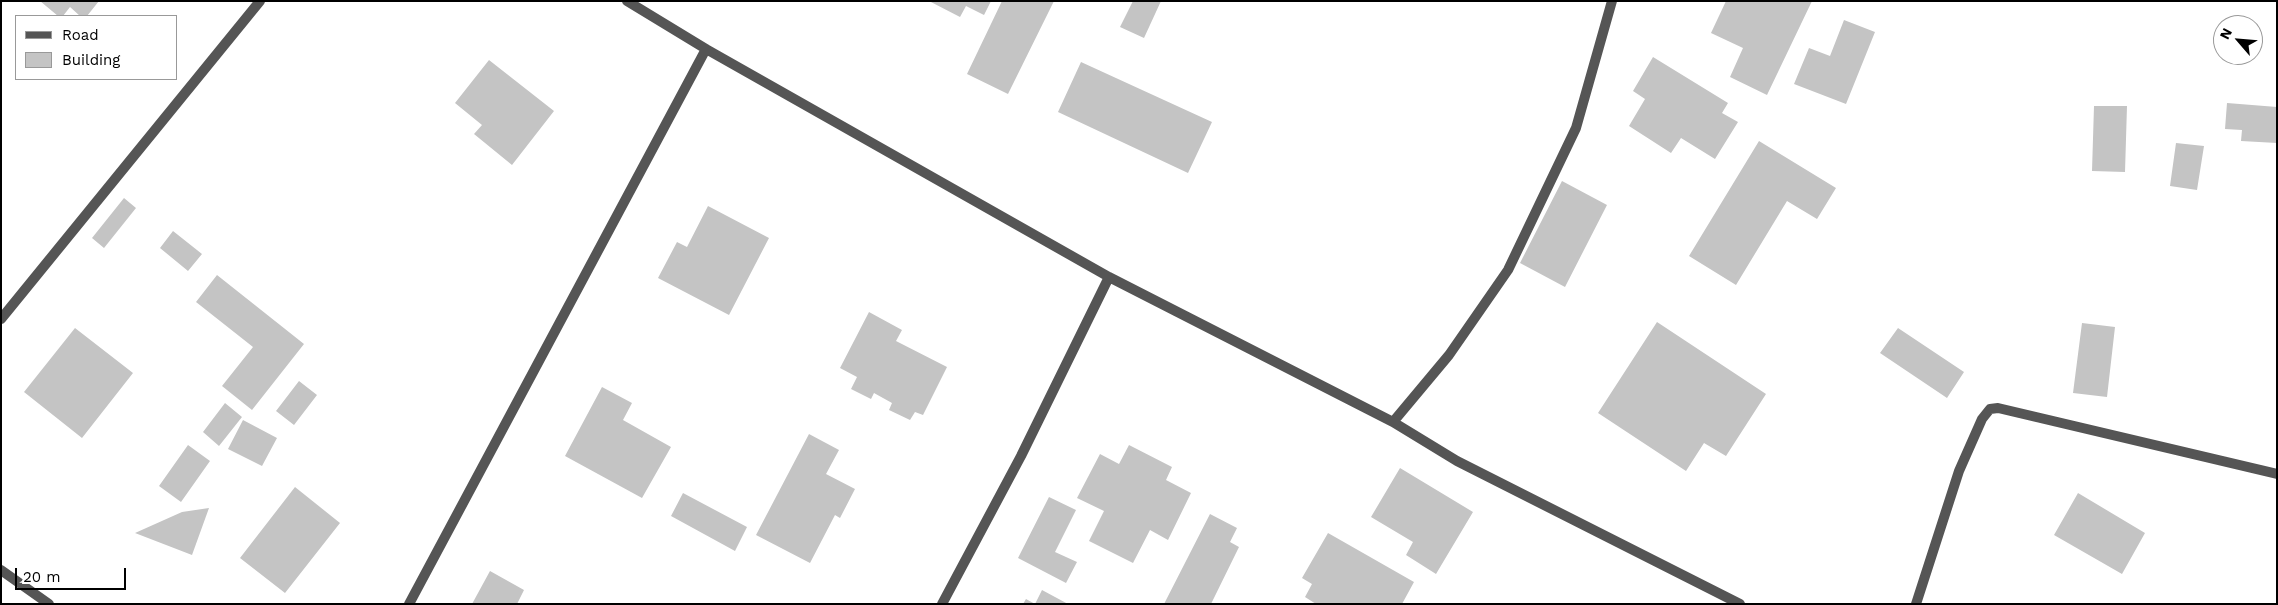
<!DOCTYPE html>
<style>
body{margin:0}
#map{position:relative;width:2278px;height:605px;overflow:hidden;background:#fff;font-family:"Work Sans",sans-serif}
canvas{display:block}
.frame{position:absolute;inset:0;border:2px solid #000;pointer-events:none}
.legend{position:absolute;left:15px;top:15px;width:162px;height:65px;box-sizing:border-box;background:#fff;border:1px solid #999;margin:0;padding:6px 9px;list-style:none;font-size:15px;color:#000}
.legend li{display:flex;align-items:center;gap:10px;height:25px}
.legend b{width:25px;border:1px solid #999}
.north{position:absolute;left:2213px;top:15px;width:50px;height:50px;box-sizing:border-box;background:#fff;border:1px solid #999;border-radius:50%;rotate:297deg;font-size:14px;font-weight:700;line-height:20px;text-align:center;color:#000}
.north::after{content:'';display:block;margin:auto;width:18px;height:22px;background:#000;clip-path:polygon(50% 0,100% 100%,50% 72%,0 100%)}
.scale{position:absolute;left:15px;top:568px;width:111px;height:22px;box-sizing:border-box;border:2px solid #000;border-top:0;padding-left:6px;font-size:15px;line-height:18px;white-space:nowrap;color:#000;-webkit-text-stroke:4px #fff;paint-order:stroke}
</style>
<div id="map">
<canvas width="2278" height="605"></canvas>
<div class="frame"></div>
<ul class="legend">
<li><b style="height:6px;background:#555"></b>Road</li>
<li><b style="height:14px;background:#c4c4c4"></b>Building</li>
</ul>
<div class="north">N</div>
<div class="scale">20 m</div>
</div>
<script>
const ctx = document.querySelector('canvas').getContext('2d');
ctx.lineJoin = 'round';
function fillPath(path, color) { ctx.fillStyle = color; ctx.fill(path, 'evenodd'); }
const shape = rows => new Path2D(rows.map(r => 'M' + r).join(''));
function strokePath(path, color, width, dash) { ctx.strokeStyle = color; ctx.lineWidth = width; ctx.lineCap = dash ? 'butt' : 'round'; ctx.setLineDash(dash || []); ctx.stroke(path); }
const building = shape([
 [40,1,99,1,87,16,80,16,70,7,63,16,58,16],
 [929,1,991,1,984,15,966,6,960,17],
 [1002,1,1054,1,1008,94,967,74],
 [1133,1,1161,1,1144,38,1120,27],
 [1726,1,1812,1,1767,95,1730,77,1743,48,1711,33],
 [1844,20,1875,32,1846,104,1794,84,1809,48,1830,56],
 [1653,57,1728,103,1722,113,1738,122,1715,159,1681,138,1671,153,1629,126,1645,99,1633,91],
 [489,60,554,111,512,165,474,134,482,125,455,103],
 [1081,62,1212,122,1188,173,1058,112],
 [2227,103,2277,107,2277,143,2241,141,2242,130,2225,129],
 [2094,106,2127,106,2125,172,2092,171],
 [1759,141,1836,188,1817,219,1787,201,1736,285,1689,256],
 [2176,143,2204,146,2197,190,2170,186],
 [1562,181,1607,205,1565,287,1520,263],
 [124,198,136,208,104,248,92,238],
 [708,206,769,238,729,315,658,278,677,242,687,247],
 [173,231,202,254,188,271,160,248],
 [217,275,304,344,252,410,222,386,253,347,196,302],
 [869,312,902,330,896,341,947,367,923,415,915,412,910,420,889,410,892,403,874,393,871,399,851,389,857,377,840,368],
 [1657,322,1766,394,1726,456,1704,443,1686,471,1598,413],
 [2082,323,2115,327,2107,397,2073,393],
 [75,328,133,373,82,438,24,392],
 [1898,328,1964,372,1947,398,1880,353],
 [299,381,317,395,294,425,276,411],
 [602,387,632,403,623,420,671,447,642,498,565,456],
 [225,403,242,417,219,446,203,432],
 [243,420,277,438,262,466,228,449],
 [809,434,839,450,826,474,855,489,840,518,835,515,810,563,756,535],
 [188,445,210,461,181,502,159,486],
 [1129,445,1172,467,1166,480,1191,493,1168,540,1150,530,1133,563,1089,541,1104,511,1077,498,1100,454,1119,464],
 [1400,468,1473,512,1436,574,1406,555,1413,542,1371,517],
 [295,487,340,523,285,593,240,558],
 [683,493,747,527,735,551,671,516],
 [2078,493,2145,533,2122,574,2054,535],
 [1049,497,1076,510,1055,552,1077,562,1066,583,1018,558],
 [209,508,192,555,135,533,182,512],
 [1210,514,1237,528,1230,542,1239,547,1211,604,1164,604],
 [1328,533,1414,582,1402,604,1316,604,1305,597,1312,584,1302,578],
 [490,571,524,590,517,604,472,604],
 [1042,590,1068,604,1023,604,1026,599,1035,604]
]);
const minor = shape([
 [627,1,706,49,1109,277,1393,422,1457,461,1740,604],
 [1,319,260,1],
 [1393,422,1449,355,1508,270,1576,128,1612,1],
 [1,570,49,604],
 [409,604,706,49],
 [942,604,1021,456,1109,277],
 [1916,604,1959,471,1982,419,1990,409,1998,408,2277,474]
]);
fillPath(building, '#c4c4c4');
strokePath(minor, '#555', 10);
</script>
